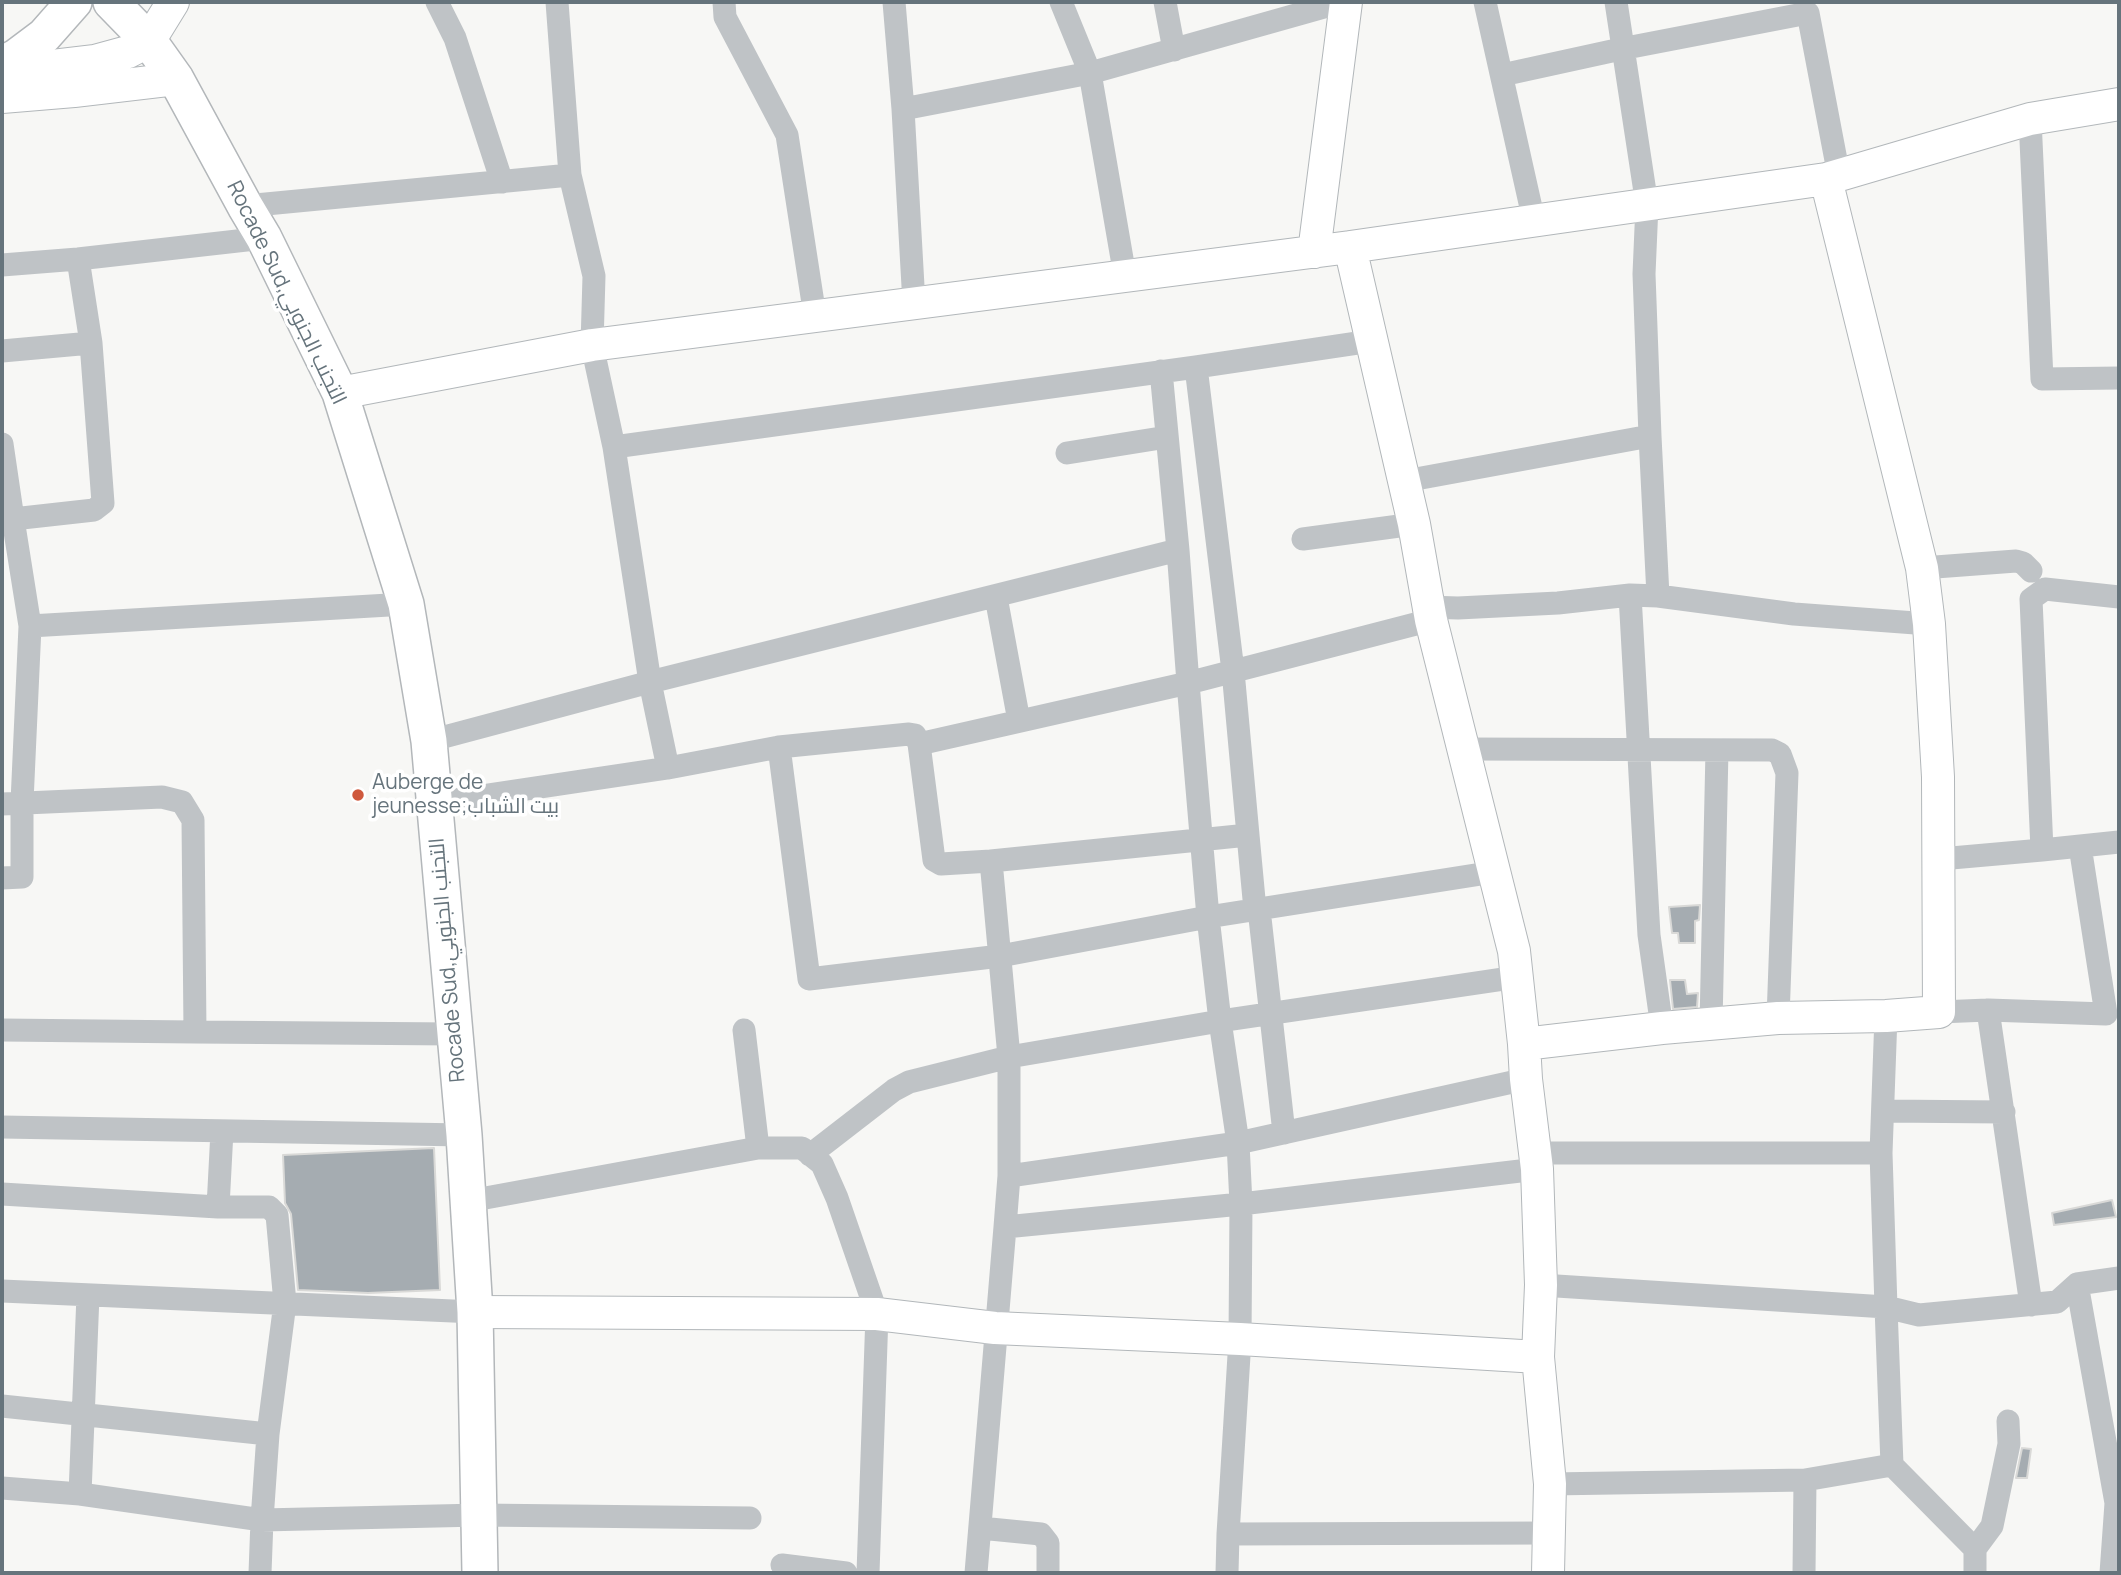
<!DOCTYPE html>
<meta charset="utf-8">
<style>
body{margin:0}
#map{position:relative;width:2121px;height:1575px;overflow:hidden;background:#f7f7f5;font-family:Manrope,sans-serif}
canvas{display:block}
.frame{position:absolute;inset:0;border:4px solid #66747c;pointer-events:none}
</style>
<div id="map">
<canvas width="2121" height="1575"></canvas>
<div class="frame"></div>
</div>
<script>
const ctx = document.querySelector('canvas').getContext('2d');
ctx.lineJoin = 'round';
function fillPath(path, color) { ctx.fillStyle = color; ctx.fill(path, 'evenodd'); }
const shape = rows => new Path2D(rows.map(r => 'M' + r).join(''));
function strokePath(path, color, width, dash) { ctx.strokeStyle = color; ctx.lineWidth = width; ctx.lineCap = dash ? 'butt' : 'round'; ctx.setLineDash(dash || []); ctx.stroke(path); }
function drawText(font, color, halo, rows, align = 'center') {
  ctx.font = font + ' Manrope,Cairo,sans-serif'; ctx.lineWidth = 7; ctx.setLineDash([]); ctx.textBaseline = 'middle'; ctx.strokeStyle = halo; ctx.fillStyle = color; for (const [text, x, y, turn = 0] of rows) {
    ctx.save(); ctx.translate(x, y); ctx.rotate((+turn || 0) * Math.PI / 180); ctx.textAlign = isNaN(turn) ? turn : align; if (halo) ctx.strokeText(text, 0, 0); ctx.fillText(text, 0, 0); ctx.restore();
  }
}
const building = shape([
 [1700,905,1699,920,1695,921,1695,943,1679,943,1678,933,1672,933,1669,907,1700,905],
 [1670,980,1685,980,1687,994,1698,993,1697,1007,1673,1009,1670,980],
 [434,1148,440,1290,368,1293,298,1290,291,1214,285,1203,283,1155,434,1148],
 [2112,1200,2116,1217,2054,1225,2052,1213,2112,1200],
 [2022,1448,2031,1449,2027,1478,2016,1478,2022,1448]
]);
const street = shape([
 [437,2,455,38,502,182],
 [557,2,570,175],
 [724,2,725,17,787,135,815,316],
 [894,2,903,109],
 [1061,2,1090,73,1125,276],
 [1165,2,1174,50],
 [1485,2,1534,221],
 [1616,2,1647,205,1644,274,1650,436],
 [1502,75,1621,49,1808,13,1839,176],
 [2030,119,2042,379,2119,378],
 [245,206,570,175,594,276,592,345,614,447,1196,367,1371,341],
 [2,265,78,259,264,238],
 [914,304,903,109,1090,73,1342,2],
 [2,351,91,343],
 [1196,367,1233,671,1248,835],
 [2,444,13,519,94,510,103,503,91,343,78,259],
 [1067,453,1167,437],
 [1405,481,1650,436,1658,596],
 [1303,539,1414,524],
 [1922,568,2016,561,2023,563,2031,571],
 [1630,595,1649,935,1662,1028],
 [996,597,1019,721],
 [1428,607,1458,608,1558,603,1630,595,1658,596,1794,614,1929,624],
 [1431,620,1188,683,1208,917,1220,1021,1238,1143,1241,1204,1240,1339,1228,1534,1549,1533],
 [30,626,406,604],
 [429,741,650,682,614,447],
 [919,744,934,860,941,864,991,861,1009,1057,1009,1176],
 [779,747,809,979,1000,956,1208,917,1494,872],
 [1464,749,1772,750,1780,754,1787,773,1778,1018],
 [668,768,779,747,909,734,915,735,919,744,1188,683,1178,550,1161,371],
 [434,803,668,768,650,682,1178,550],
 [2,804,162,797,182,802,193,820,195,1032,2,1030],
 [2042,850,2119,842],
 [1940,859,2042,850,2031,599,2045,589,2119,597],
 [991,861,1248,835,1255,910],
 [2,878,22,877,22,802,30,626,13,519],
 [1259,909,1284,1133],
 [1988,1010,2031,1305],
 [1939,1012,1988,1010,2106,1014,2080,846],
 [1711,1024,1717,750],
 [744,1030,758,1148],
 [195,1032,455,1034],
 [1884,1111,2004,1112],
 [2,1127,464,1135],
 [1535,1153,1881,1153],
 [810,1155,894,1090,909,1082,1009,1057,1220,1021,1517,977],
 [2,1194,218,1207,269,1207,277,1215,285,1303,268,1434,2,1406],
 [469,1201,758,1148,802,1148,822,1164,837,1198,877,1314,868,1573],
 [218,1207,222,1131],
 [1005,1227,1009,1176,1238,1143,1526,1079],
 [2077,1284,2116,1503,2119,1503],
 [1541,1285,1886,1307,1881,1153,1886,1016],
 [2,1291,475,1312],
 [1892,1465,1975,1549,1975,1573],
 [1550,1484,1805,1480,1892,1465,1886,1307,1919,1315,2057,1302,2077,1284,2119,1278],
 [2,1488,80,1494,262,1520,268,1434],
 [80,1494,88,1295],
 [980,1528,1041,1534,1048,1543,1048,1573],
 [1975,1549,1992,1526,2009,1444,2008,1421],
 [782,1565,846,1573],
 [260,1573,262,1520,480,1515,750,1518],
 [976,1573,1005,1227,1241,1204,1537,1169],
 [1227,1573,1228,1534],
 [1804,1573,1805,1480],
 [2111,1573,2116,1503]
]);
const secondary = shape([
 [2,72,95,61,128,52,149,41,173,2],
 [2,97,74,91,176,79],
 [1350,247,1826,179,2030,119,2119,104],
 [1314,252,1346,2],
 [340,393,592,345,1350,247,1414,524,1431,620,1514,951,1524,1044,1526,1079,1537,1169,1541,1285,1538,1357,1550,1484,1548,1573],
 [1524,1044,1662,1028,1778,1018,1886,1016,1939,1012,1938,777,1929,624,1922,568,1826,179],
 [475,1312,877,1314,995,1328,1240,1339,1538,1357]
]);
const primary = shape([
 [111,2,149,41,176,79,245,206,264,238,340,393,406,604,429,741,464,1135,475,1312,480,1573],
 [2,64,16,57,44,36,74,2]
]);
const markers = [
 [358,795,7,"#cf593d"]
];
const streetNames = [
 ["Rocade Sud,التجنب الجنوبي",286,293,64],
 ["Rocade Sud,التجنب الجنوبي",448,960,-95]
];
const poiNames = [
 ["Auberge de",372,783],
 ["jeunesse;بيت الشباب",372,807]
];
fillPath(building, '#a5acb1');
strokePath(building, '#d9d9d7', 2);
strokePath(secondary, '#b2b7ba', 34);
strokePath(primary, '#b3b7ba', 38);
strokePath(street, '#bfc3c6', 23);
strokePath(secondary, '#fff', 32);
strokePath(primary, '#fff', 35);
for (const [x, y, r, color] of markers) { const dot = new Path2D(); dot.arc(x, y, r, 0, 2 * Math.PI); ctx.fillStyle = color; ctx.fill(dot); strokePath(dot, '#fff', 2.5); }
drawText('21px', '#66747c', '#fff', streetNames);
drawText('21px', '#66747c', '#fff', poiNames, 'left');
</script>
